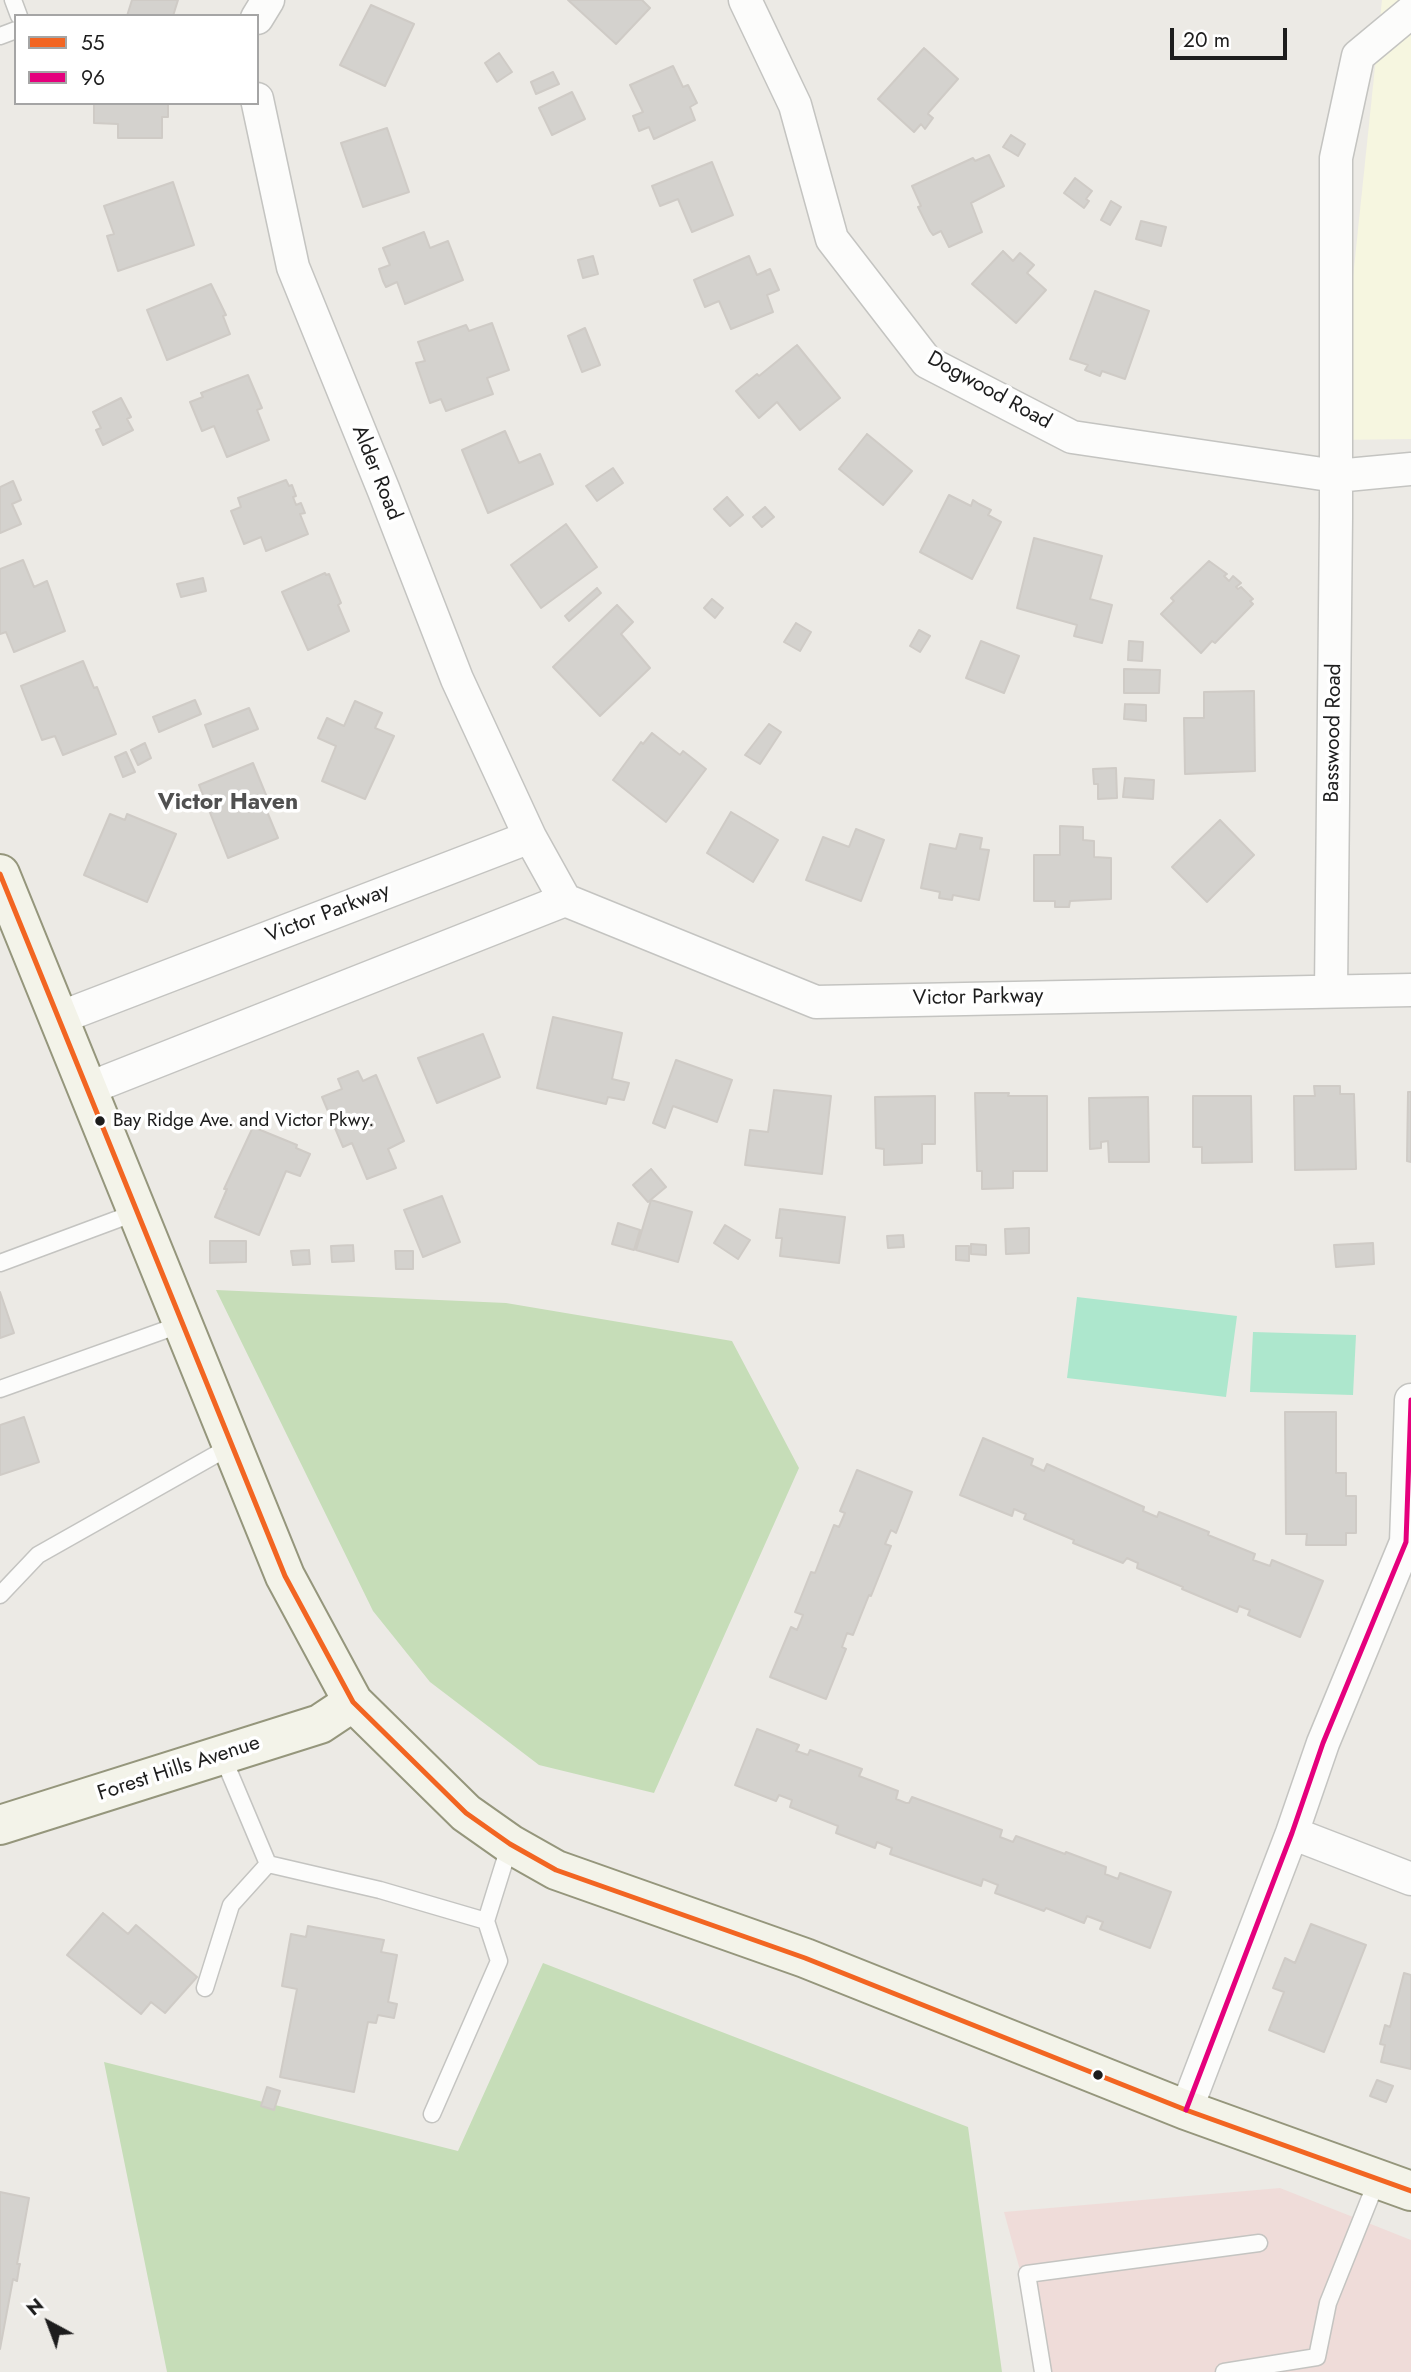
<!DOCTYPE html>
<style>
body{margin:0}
#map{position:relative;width:1411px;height:2372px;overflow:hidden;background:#eceae5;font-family:Jost,sans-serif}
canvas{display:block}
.legend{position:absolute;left:14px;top:14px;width:245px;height:91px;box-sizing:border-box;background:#fff;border:2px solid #a5a5a5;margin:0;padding:9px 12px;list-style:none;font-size:21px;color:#1d1d1d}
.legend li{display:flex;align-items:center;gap:14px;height:35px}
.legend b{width:35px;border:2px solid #a5a5a5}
.north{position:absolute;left:14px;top:2288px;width:70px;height:70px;-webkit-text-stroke:5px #fff;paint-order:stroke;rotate:319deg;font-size:19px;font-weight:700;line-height:28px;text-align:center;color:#1d1d1d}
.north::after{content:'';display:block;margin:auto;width:24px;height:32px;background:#1d1d1d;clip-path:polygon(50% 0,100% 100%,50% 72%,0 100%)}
.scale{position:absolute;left:1170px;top:28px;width:117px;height:32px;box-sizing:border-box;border:4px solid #1d1d1d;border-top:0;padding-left:9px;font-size:21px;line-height:24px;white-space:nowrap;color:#1d1d1d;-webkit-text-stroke:5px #fff;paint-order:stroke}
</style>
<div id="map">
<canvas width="1411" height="2372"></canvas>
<ul class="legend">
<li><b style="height:9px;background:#f26522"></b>55</li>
<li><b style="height:9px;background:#e5007d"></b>96</li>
</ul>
<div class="north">N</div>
<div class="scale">20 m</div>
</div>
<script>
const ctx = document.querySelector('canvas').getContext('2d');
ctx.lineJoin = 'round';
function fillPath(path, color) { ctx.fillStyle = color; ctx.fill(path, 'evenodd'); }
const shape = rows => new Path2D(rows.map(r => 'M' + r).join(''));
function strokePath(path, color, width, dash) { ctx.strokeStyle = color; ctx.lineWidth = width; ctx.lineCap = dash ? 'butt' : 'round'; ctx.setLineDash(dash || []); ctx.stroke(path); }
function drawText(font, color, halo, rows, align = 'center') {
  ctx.font = font + ' Jost,sans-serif'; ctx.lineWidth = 7; ctx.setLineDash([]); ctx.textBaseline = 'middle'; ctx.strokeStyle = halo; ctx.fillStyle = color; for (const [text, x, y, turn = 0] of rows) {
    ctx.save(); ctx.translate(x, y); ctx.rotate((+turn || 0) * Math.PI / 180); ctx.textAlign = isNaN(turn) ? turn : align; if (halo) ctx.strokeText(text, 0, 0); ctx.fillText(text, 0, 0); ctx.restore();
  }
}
const commercial = shape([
 [1280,2188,1411,2240,1411,2372,1048,2372,1004,2212]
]);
const education = shape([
 [1382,0,1411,0,1411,439,1336,440]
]);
const forest = shape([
 [216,1290,506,1303,732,1341,799,1468,654,1793,539,1765,430,1682,373,1611],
 [543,1963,968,2127,1002,2372,167,2372,104,2062,458,2151]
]);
const pitch = shape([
 [1077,1297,1237,1316,1226,1397,1067,1378],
 [1253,1332,1356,1335,1353,1395,1250,1392]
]);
const building = shape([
 [132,0,178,0,173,16,127,16,132,0],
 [568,0,642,0,650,8,616,44,568,0],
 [371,5,414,24,385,86,340,65,371,5],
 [924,48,958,79,929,112,928,114,933,118,925,129,921,124,914,132,878,99,924,48],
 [499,53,512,72,497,82,485,63,499,53],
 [673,66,683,87,688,85,697,103,690,107,695,120,654,139,649,127,639,131,633,116,643,112,630,85,673,66],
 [553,72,559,84,536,94,531,82,553,72],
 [572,92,585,119,552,135,539,108,572,92],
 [94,103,168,103,168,117,162,117,162,138,118,138,118,124,94,123,94,103],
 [387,128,409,192,363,207,341,143,387,128],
 [1011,135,1025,144,1018,156,1003,147,1011,135],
 [989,155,1004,186,971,203,982,232,949,247,941,231,933,235,930,231,918,207,921,206,912,186,973,158,975,161,989,155],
 [712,162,733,215,692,232,678,199,660,206,652,186,712,162],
 [1075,178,1092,191,1086,199,1089,201,1084,208,1064,193,1075,178],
 [173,182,194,245,118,271,107,236,114,234,104,206,173,182],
 [1111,201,1121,207,1110,225,1101,220,1111,201],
 [1141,221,1166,227,1161,246,1136,239,1141,221],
 [424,232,430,248,448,241,463,280,405,304,397,282,386,287,383,281,379,269,390,265,383,248,424,232],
 [1003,251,1013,261,1020,253,1034,265,1027,273,1046,290,1016,323,972,284,1003,251],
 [593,256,598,274,583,278,578,260,593,256],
 [749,256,757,275,770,269,779,290,767,295,773,312,731,329,719,301,705,307,694,280,749,256],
 [211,284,226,315,223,316,230,334,167,360,147,310,211,284],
 [1095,291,1149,311,1125,379,1102,371,1100,376,1085,370,1088,365,1070,359,1095,291],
 [492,323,509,370,487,378,493,394,446,411,441,399,430,403,416,363,425,361,418,342,466,325,469,331,492,323],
 [585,328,600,365,582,372,568,336,585,328],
 [797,345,840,398,800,430,777,402,759,418,736,391,757,374,759,376,797,345],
 [248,375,262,408,257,410,269,440,227,457,214,426,202,431,190,402,203,397,201,393,248,375],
 [121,398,131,417,127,419,133,430,103,445,96,430,101,428,93,412,121,398],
 [505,431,519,463,540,454,553,484,488,513,462,450,505,431],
 [867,434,912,471,883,505,839,469,867,434],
 [613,468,623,483,597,501,586,486,613,468],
 [286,480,289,486,292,485,296,496,293,497,296,505,301,503,305,513,300,514,308,534,266,551,261,537,244,544,231,511,241,507,238,498,286,480],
 [13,481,21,500,12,504,21,524,0,533,0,487,13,481],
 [949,495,971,506,973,500,979,504,991,510,988,515,1001,522,972,579,920,552,949,495],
 [727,497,743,515,730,526,714,509,727,497],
 [765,507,774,517,762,527,753,517,765,507],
 [566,524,597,567,541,608,511,565,566,524],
 [1034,538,1102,556,1090,599,1112,605,1102,643,1074,636,1077,625,1017,608,1034,538],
 [23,560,34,587,47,581,65,631,14,652,6,632,0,634,0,569,23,560],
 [1209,561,1227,574,1224,576,1229,581,1233,576,1241,583,1236,587,1238,589,1241,587,1253,599,1250,601,1253,604,1215,643,1212,641,1201,653,1161,614,1174,601,1171,598,1209,561],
 [325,573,326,575,329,574,341,603,338,605,349,631,308,650,282,592,325,573],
 [203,578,206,591,181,597,177,584,203,578],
 [597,588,601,593,569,621,565,616,597,588],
 [712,599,723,608,715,618,704,608,712,599],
 [617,605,633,622,621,634,650,668,600,716,553,667,617,605],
 [796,623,811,632,800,651,784,642,796,623],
 [919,630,930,636,920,652,910,646,919,630],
 [981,641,1019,656,1004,693,966,678,981,641],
 [1129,641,1143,642,1142,661,1128,660,1129,641],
 [83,661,94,688,97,687,116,734,63,755,55,736,42,740,21,686,83,661],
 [1124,669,1160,670,1159,693,1124,693,1124,669],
 [1254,691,1255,771,1185,774,1184,718,1204,718,1204,692,1254,691],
 [195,700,201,714,159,732,153,717,195,700],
 [355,701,382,713,375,728,394,736,365,799,322,781,336,746,318,738,327,718,344,726,355,701],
 [1125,704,1146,705,1146,721,1124,719,1125,704],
 [249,708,258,729,213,747,205,725,249,708],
 [769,724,781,732,760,764,745,755,769,724],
 [652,733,680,755,683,751,706,769,666,822,613,780,641,742,643,744,652,733],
 [145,743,151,758,138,765,131,750,145,743],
 [126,752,135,772,123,777,115,757,126,752],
 [253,763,266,795,261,797,278,838,228,858,199,785,253,763],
 [1116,768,1117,798,1098,799,1098,784,1094,784,1093,769,1116,768],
 [1125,778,1154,780,1153,799,1123,797,1125,778],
 [731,812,778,840,753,882,707,853,731,812],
 [110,814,125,820,127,814,176,834,147,902,84,875,110,814],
 [1220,820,1254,855,1207,902,1172,867,1220,820],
 [1060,826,1083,827,1083,840,1094,841,1094,857,1111,858,1111,899,1070,901,1069,907,1055,907,1055,901,1034,901,1034,855,1060,855,1060,826],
 [856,829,884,840,861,901,806,880,823,837,849,847,856,829],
 [960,834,982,838,980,849,989,850,979,900,953,895,952,900,939,898,940,892,921,888,930,844,956,849,960,834],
 [553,1017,622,1033,612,1079,629,1083,624,1100,608,1097,606,1104,537,1088,553,1017],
 [483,1034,500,1077,437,1103,418,1058,483,1034],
 [676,1060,732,1080,717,1122,673,1106,665,1128,653,1123,676,1060],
 [358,1071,363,1081,376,1075,404,1141,388,1149,396,1168,367,1179,352,1143,343,1147,322,1097,342,1089,338,1079,358,1071],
 [1314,1086,1340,1086,1340,1094,1354,1094,1356,1169,1295,1170,1294,1096,1315,1096,1314,1086],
 [774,1090,831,1096,822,1174,745,1165,750,1130,768,1132,774,1090],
 [1408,1092,1411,1092,1411,1162,1407,1161,1408,1092],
 [975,1093,1009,1093,1008,1096,1047,1096,1047,1171,1013,1171,1013,1188,982,1189,982,1171,977,1171,975,1093],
 [935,1096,935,1144,922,1144,922,1163,884,1165,884,1149,876,1148,875,1097,935,1096],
 [1193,1096,1251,1096,1252,1162,1202,1163,1202,1147,1193,1147,1193,1096],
 [1148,1097,1149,1162,1109,1162,1108,1141,1101,1142,1101,1148,1090,1149,1089,1098,1148,1097],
 [253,1127,297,1145,296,1148,310,1154,300,1176,286,1171,259,1235,215,1217,227,1189,224,1189,253,1127],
 [651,1169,666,1187,648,1202,633,1185,651,1169],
 [442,1196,460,1242,423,1257,404,1210,442,1196],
 [651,1200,692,1212,678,1262,636,1250,651,1200],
 [780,1209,845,1217,839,1263,780,1256,782,1238,776,1238,780,1209],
 [618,1223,640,1230,634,1250,612,1244,618,1223],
 [725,1225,750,1240,738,1259,714,1243,725,1225],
 [1029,1228,1029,1253,1006,1254,1005,1229,1029,1228],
 [903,1235,904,1247,888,1248,887,1236,903,1235],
 [210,1241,246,1241,246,1262,210,1263,210,1241],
 [1373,1243,1374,1264,1336,1267,1334,1245,1373,1243],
 [971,1244,986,1245,986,1255,971,1254,971,1244],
 [353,1245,354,1261,332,1262,331,1246,353,1245],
 [956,1246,969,1246,969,1261,956,1260,956,1246],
 [309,1250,310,1264,293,1265,291,1251,309,1250],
 [395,1251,413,1251,413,1269,396,1269,395,1251],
 [0,1292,14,1333,0,1338,0,1292],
 [1285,1412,1336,1412,1336,1473,1346,1473,1346,1496,1356,1496,1356,1533,1346,1533,1346,1545,1306,1545,1307,1534,1286,1534,1285,1412],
 [24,1417,39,1462,0,1475,0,1425,24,1417],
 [983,1438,1033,1459,1031,1465,1044,1471,1047,1464,1144,1507,1143,1511,1157,1517,1159,1512,1209,1532,1208,1535,1255,1554,1253,1560,1270,1566,1272,1560,1323,1581,1300,1637,1248,1615,1250,1610,1239,1606,1237,1612,1182,1589,1183,1587,1137,1568,1138,1563,1127,1558,1123,1563,1073,1543,1074,1540,1024,1519,1026,1514,1014,1509,1012,1516,960,1495,983,1438],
 [857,1470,912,1492,896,1533,891,1530,885,1544,891,1546,871,1596,869,1595,853,1635,847,1633,842,1647,846,1649,826,1699,770,1677,791,1627,797,1630,803,1615,795,1612,811,1572,815,1573,834,1525,839,1527,845,1513,840,1511,857,1470],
 [757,1729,799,1745,796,1751,808,1755,810,1750,862,1769,859,1776,898,1791,896,1799,906,1803,909,1803,912,1797,1002,1830,1000,1837,1013,1842,1016,1836,1065,1854,1066,1852,1106,1867,1105,1874,1118,1879,1120,1873,1171,1892,1150,1948,1100,1929,1103,1922,1087,1916,1084,1923,1046,1908,1044,1911,995,1893,998,1885,983,1879,981,1886,890,1854,892,1848,877,1842,875,1848,836,1833,838,1826,790,1807,792,1800,779,1795,776,1801,735,1785,757,1729],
 [103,1913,128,1934,136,1925,197,1977,165,2013,151,2002,141,2014,67,1955,103,1913],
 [1311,1924,1366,1945,1324,2052,1269,2030,1284,1992,1273,1988,1285,1958,1295,1963,1311,1924],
 [308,1926,384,1940,381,1952,397,1955,388,2002,397,2004,394,2018,378,2015,376,2023,368,2022,354,2092,280,2077,297,1989,282,1986,288,1951,291,1934,306,1937,308,1926],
 [1404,1973,1411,1975,1411,2069,1381,2062,1385,2045,1380,2044,1385,2025,1390,2027,1404,1973],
 [1377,2080,1393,2086,1386,2102,1370,2096,1377,2080],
 [267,2087,280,2091,274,2110,261,2106,267,2087],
 [0,2192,29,2198,17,2264,20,2264,19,2268,17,2281,13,2279,0,2349,0,2192]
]);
const lane = shape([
 [13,0,19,16],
 [0,36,16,30],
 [0,1263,137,1212],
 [0,1389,182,1324],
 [0,1595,38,1555,231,1446],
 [222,1755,268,1864,380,1890,486,1921,510,1844],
 [205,1988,231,1905,268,1864],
 [432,2114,499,1961,486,1921],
 [1043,2372,1027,2274,1259,2243],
 [1224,2372,1317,2357,1328,2303,1378,2178]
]);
const street = shape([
 [745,0,795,105,832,239,927,362,1072,437,1336,476,1411,469],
 [257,18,268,0],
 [257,99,293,267,384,491,457,679,530,837,565,900,816,1002,1411,990],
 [1331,990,1336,517,1336,158,1358,56,1411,12],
 [59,1018,530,837],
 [87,1089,565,900],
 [1292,1833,1411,1879],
 [1186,2110,1292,1833,1323,1743,1406,1542,1411,1400]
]);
const secondary = shape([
 [0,874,285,1576,353,1702,466,1813,510,1844,556,1870,805,1958,1186,2110,1411,2191],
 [0,1825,320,1724,353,1702]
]);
const bus1 = shape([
 [0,874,285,1576,353,1702,466,1813,510,1844,556,1870,805,1958,1186,2110,1411,2191]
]);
const bus2 = shape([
 [1186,2110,1292,1833,1323,1743,1406,1542,1411,1400]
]);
const markers = [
 [100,1121,6,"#1d1d1d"],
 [1098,2075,6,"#1d1d1d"]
];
const busNames = [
 ["Bay Ridge Ave. and Victor Pkwy.",113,1121]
];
const streetNames = [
 ["Dogwood Road",989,391,29],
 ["Alder Road",376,473,68],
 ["Basswood Road",1334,733,-89],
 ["Victor Parkway",328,914,-21],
 ["Victor Parkway",978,998,-1],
 ["Forest Hills Avenue",179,1769,-18]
];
const neighbourhoodNames = [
 ["Victor Haven",228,803]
];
fillPath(commercial, '#efdcd9');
fillPath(education, '#f6f6e0');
fillPath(forest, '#c6ddb8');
fillPath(pitch, '#ade7cd');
fillPath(building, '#d4d2ce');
strokePath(building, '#cfcbc6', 2);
strokePath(lane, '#c4c4c1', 19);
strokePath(street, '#c4c4c1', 35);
strokePath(secondary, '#95967c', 42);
strokePath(lane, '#fcfcfb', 16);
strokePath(street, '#fcfcfb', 32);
strokePath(secondary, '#f3f3e9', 38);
strokePath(bus1, '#f26522', 5);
strokePath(bus2, '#e5007d', 5);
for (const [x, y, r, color] of markers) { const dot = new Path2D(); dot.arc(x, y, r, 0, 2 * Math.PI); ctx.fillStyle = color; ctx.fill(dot); strokePath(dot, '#fff', 2.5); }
drawText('19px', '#1d1d1d', '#fff', busNames, 'left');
drawText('21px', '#1d1d1d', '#fff', streetNames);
drawText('bold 23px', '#505050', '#fff', neighbourhoodNames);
</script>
